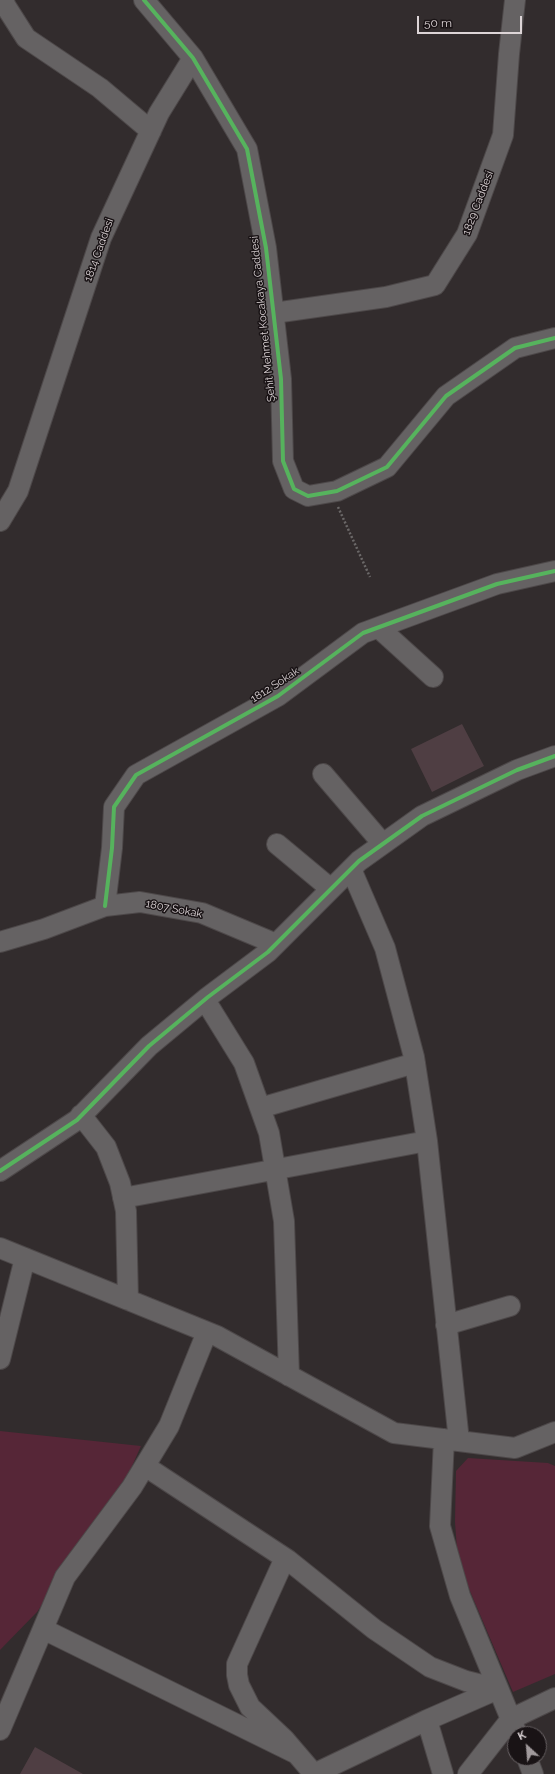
<!DOCTYPE html>
<meta charset="utf-8">
<style>
body{margin:0}
#map{position:relative;width:555px;height:1774px;overflow:hidden;background:#322c2d;font-family:Raleway,sans-serif}
canvas{display:block}
.north{position:absolute;left:507px;top:1726px;width:40px;height:40px;box-sizing:border-box;background:#191315;border:1px solid #676163;border-radius:50%;rotate:334deg;font-size:11px;font-weight:700;line-height:16px;text-align:center;color:#ddd5d7}
.north::after{content:'';display:block;margin:auto;width:14px;height:18px;background:#a19a9c;clip-path:polygon(50% 0,100% 100%,50% 72%,0 100%)}
.scale{position:absolute;left:417px;top:16px;width:105px;height:18px;box-sizing:border-box;border:2px solid #ddd5d7;border-top:0;padding-left:5px;font-size:12px;line-height:14px;white-space:nowrap;color:#ddd5d7;-webkit-text-stroke:3px #191315;paint-order:stroke}
</style>
<div id="map">
<canvas width="555" height="1774"></canvas>
<div class="north">K</div>
<div class="scale">50 m</div>
</div>
<script>
const ctx = document.querySelector('canvas').getContext('2d');
ctx.lineJoin = 'round';
function fillPath(path, color) { ctx.fillStyle = color; ctx.fill(path, 'evenodd'); }
const shape = rows => new Path2D(rows.map(r => 'M' + r).join(''));
function strokePath(path, color, width, dash) { ctx.strokeStyle = color; ctx.lineWidth = width; ctx.lineCap = dash ? 'butt' : 'round'; ctx.setLineDash(dash || []); ctx.stroke(path); }
function drawText(font, color, halo, rows, align = 'center') {
  ctx.font = font + ' Raleway,sans-serif'; ctx.lineWidth = 3; ctx.setLineDash([]); ctx.textBaseline = 'middle'; ctx.strokeStyle = halo; ctx.fillStyle = color; for (const [text, x, y, turn = 0] of rows) {
    ctx.save(); ctx.translate(x, y); ctx.rotate((+turn || 0) * Math.PI / 180); ctx.textAlign = isNaN(turn) ? turn : align; if (halo) ctx.strokeText(text, 0, 0); ctx.fillText(text, 0, 0); ctx.restore();
  }
}
const green = shape([
 [0,1431,141,1446,124,1484,37,1612,0,1650],
 [468,1458,548,1463,555,1466,555,1674,513,1692,458,1563,455,1522,456,1471]
]);
const building = shape([
 [462,724,484,766,432,792,411,749],
 [35,1747,83,1774,20,1774]
]);
const path = shape([
 [338,507,370,577]
]);
const minor = shape([
 [4,0,5,5,26,38,100,88,151,131],
 [144,0,193,58,247,149,266,248,281,379,283,461,294,489,308,496,337,491,387,467,446,396,515,348,555,338],
 [274,313,386,297,435,285,467,234,503,135,509,54,515,0],
 [0,521,18,491,101,238,159,113,193,58],
 [379,628,433,677],
 [323,774,383,844],
 [277,844,331,889],
 [351,869,385,948,414,1057,427,1141,459,1441],
 [105,906,112,848,114,807,136,775,278,696,363,633,497,584,555,571],
 [0,942,44,929,105,906,140,902,202,913,276,944],
 [205,1000,244,1063,269,1133,284,1221,289,1376],
 [260,1108,415,1063],
 [81,1115,106,1147,120,1183,126,1211,128,1300],
 [0,1171,77,1120,149,1046,208,997,268,952,359,861,422,816,517,770,555,756],
 [123,1198,427,1141],
 [0,1248,217,1336,394,1433,515,1448,555,1432],
 [446,1325,510,1306],
 [0,1359,25,1258],
 [444,1439,440,1526,460,1596,517,1734],
 [145,1466,288,1560,374,1629,430,1667,466,1681,498,1689],
 [285,1558,237,1664,237,1675,239,1685,250,1707,284,1739,314,1774],
 [43,1629,297,1754],
 [427,1720,443,1774],
 [0,1730,65,1577,132,1487,169,1426,207,1332],
 [527,1758,533,1774],
 [314,1774,427,1720,498,1689],
 [468,1774,511,1719,555,1698]
]);
const cycleway = shape([
 [144,0,193,58,247,149,266,248,281,379,283,461,294,489,308,496,337,491,387,467,446,396,515,348,555,338],
 [105,906,112,848,114,807,136,775,278,696,363,633,497,584,555,571],
 [0,1171,77,1120,149,1046,208,997,268,952,359,861,422,816,517,770,555,756]
]);
const streetNames = [
 ["1829 Caddesi",478,203,-69],
 ["1814 Caddesi",99,250,-70],
 ["Şehit Mehmet Kocakaya Caddesi",263,319,-96],
 ["1812 Sokak",275,685,-33],
 ["1807 Sokak",174,909,11]
];
fillPath(green, '#562637');
fillPath(building, '#4f3e43');
strokePath(minor, '#4d4849', 22);
strokePath(path, '#6b6868', 2.5, [2, 2]);
strokePath(minor, '#656263', 20);
strokePath(cycleway, '#56b35d', 4);
drawText('11px', '#ddd5d7', '#191315', streetNames);
</script>
